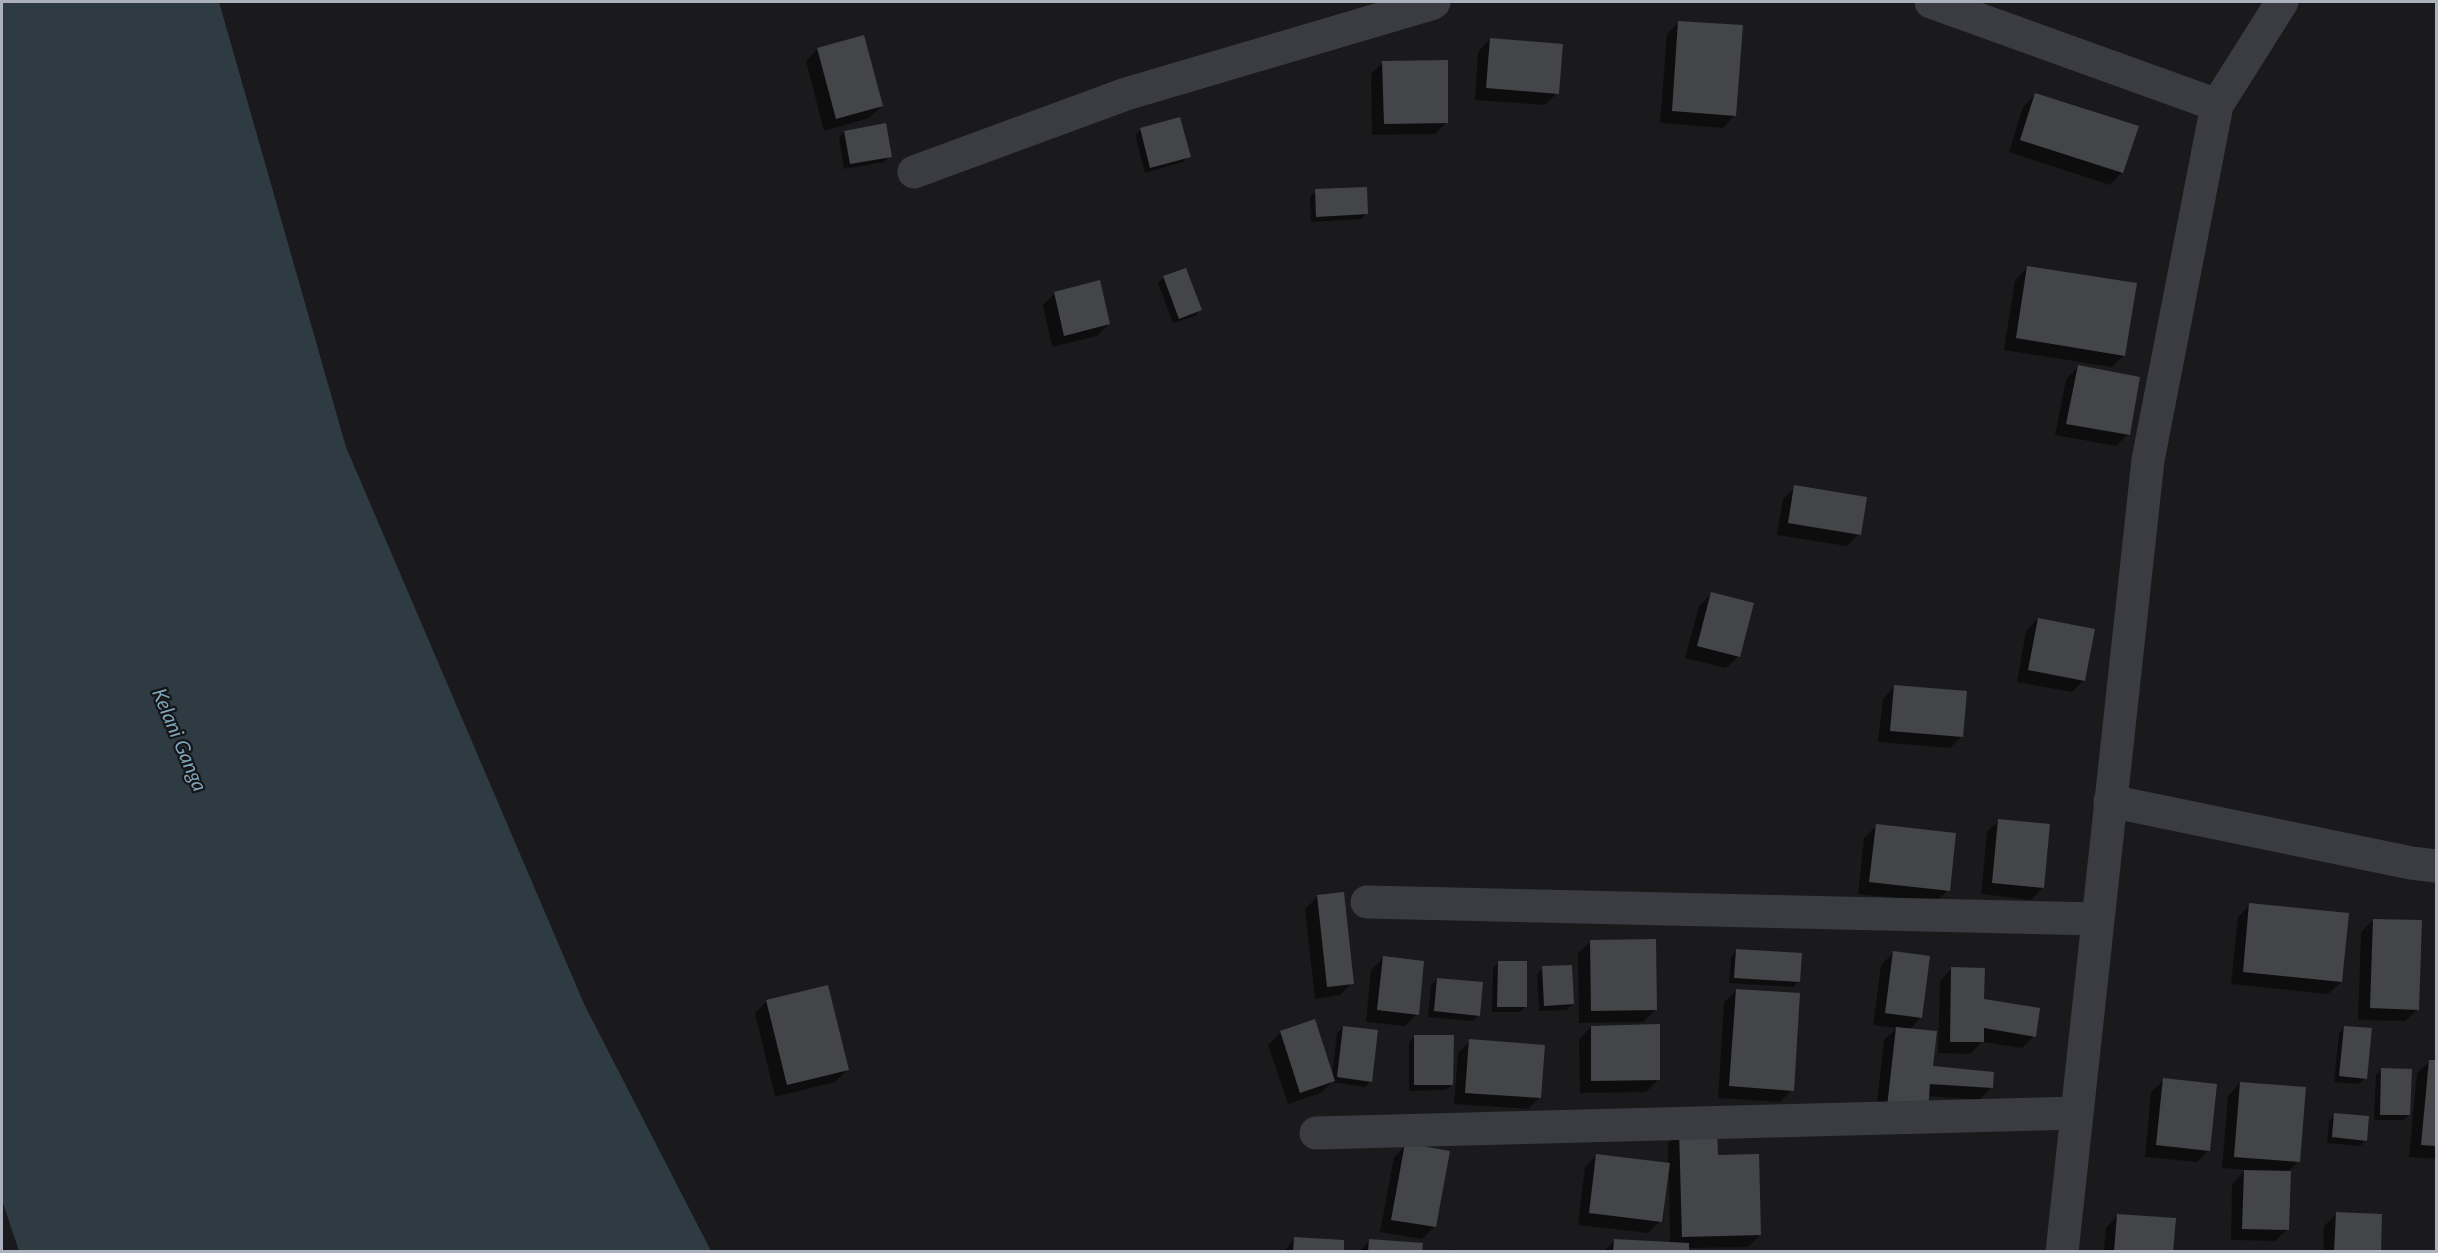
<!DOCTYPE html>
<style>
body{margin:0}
#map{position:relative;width:2438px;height:1253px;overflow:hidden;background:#1a1a1c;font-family:Lato,sans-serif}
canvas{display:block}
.frame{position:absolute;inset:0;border:3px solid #abb2bd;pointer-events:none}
</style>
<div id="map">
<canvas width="2438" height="1253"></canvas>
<div class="frame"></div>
</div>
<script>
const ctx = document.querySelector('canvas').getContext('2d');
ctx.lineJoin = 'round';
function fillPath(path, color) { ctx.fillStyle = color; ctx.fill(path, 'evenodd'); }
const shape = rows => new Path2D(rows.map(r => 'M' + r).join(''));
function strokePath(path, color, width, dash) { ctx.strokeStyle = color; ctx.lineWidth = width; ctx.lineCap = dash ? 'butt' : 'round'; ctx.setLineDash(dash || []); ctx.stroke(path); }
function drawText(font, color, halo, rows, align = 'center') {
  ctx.font = font + ' Lato,sans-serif'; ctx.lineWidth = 4.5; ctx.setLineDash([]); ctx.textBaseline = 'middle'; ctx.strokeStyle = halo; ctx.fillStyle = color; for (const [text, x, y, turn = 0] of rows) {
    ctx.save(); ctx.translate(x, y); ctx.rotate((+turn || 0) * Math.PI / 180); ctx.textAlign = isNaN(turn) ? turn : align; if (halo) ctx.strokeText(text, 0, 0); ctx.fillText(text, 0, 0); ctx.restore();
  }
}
const water = shape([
 [2,2,219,2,346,447,585,1006,711,1251,19,1251,2,1200]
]);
const shadow = shape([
 [1679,22,1735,115,1723,128,1660,123,1667,34],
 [1490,39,1557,93,1545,105,1475,100,1478,52],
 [818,49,882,106,869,118,824,131,806,61],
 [1383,62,1447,122,1435,134,1372,135,1371,74],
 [2036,94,2122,172,2110,185,2009,152,2023,107],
 [1141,129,1189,156,1183,162,1145,173,1135,135],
 [844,132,890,156,884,162,844,169,839,138],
 [1316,191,1367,213,1361,219,1311,222,1310,197],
 [2028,267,2124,355,2112,367,2004,350,2015,280],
 [1164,277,1200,310,1195,316,1173,323,1158,283],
 [1055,293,1109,324,1097,336,1052,347,1043,305],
 [2078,367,2128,434,2116,446,2055,435,2066,379],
 [1795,487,1859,534,1847,546,1777,535,1783,499],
 [1711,594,1739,656,1726,668,1685,658,1699,606],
 [2038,619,2084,680,2072,692,2017,682,2026,631],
 [1895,686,1962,736,1950,748,1878,742,1883,699],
 [1999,820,2043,887,2031,900,1981,894,1987,832],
 [1876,826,1948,890,1936,902,1858,894,1864,838],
 [1318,896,1352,983,1340,995,1315,999,1305,909],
 [2250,905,2341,982,2328,994,2231,984,2238,917],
 [2373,920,2418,1009,2405,1021,2358,1020,2361,932],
 [1591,941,1655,1010,1643,1022,1579,1023,1578,953],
 [1736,951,1799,981,1793,987,1729,983,1731,957],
 [1893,953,1921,1017,1909,1030,1931,1067,1991,1088,1979,1100,1928,1096,1875,1118,1884,1040,1897,1028,1873,1025,1881,965],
 [1383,958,1417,1014,1405,1026,1366,1022,1371,970],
 [1499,962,1526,1006,1520,1012,1492,1012,1493,968],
 [1543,968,1573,1004,1567,1010,1539,1011,1537,974],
 [1952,968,1982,1000,2034,1036,2022,1048,1982,1042,1970,1054,1938,1053,1940,981],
 [1437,979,1479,1015,1473,1021,1428,1017,1431,985],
 [1737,990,1792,1090,1780,1102,1718,1098,1724,1002],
 [767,1001,847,1070,835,1082,775,1097,755,1013],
 [1314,1021,1332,1076,1337,1033,1343,1027,1371,1081,1365,1087,1332,1082,1321,1093,1288,1104,1268,1045,1280,1033],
 [1591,1027,1659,1079,1646,1092,1580,1093,1579,1039],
 [2345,1027,2365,1078,2359,1084,2334,1082,2339,1033],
 [1415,1036,1452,1085,1446,1090,1409,1091,1409,1042],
 [1470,1041,1540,1097,1528,1109,1454,1104,1458,1053],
 [2430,1061,2436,1062,2436,1159,2409,1157,2417,1073],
 [2382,1069,2409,1115,2403,1120,2374,1120,2376,1075],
 [2164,1080,2209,1150,2197,1162,2145,1157,2151,1092],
 [2240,1083,2298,1161,2287,1173,2288,1229,2275,1241,2231,1240,2232,1184,2246,1170,2222,1168,2228,1096],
 [2335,1115,2366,1140,2360,1146,2327,1143,2329,1121],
 [1680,1130,1716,1156,1760,1235,1748,1247,1687,1248,1687,1252,1603,1252,1615,1240,1670,1244,1669,1175,1667,1175,1660,1221,1648,1233,1578,1225,1585,1167,1597,1155,1668,1164,1668,1143],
 [1406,1145,1434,1227,1422,1239,1380,1232,1394,1157],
 [2336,1214,2379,1252,2323,1252,2324,1226],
 [2118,1215,2172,1252,2104,1252,2106,1228],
 [1295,1238,1342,1252,1283,1252],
 [1369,1241,1421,1252,1359,1252],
 [1452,1249,1467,1252,1450,1252]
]);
const building = shape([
 [1678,21,1743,25,1736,116,1672,111],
 [864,35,883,106,836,119,817,48],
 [1490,38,1563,44,1559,94,1486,88],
 [1448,60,1448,123,1384,124,1382,61],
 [2035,93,2139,126,2123,173,2020,140],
 [1180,117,1191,157,1150,168,1140,128],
 [886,123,892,157,850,164,844,131],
 [1367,187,1368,214,1316,217,1315,189],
 [2027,266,2137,283,2125,356,2016,338],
 [1186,268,1202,310,1179,319,1163,276],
 [1100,280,1110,324,1064,336,1054,292],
 [2078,365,2140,377,2130,435,2066,424],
 [1794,485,1867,497,1861,535,1788,523],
 [1711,592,1754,603,1740,657,1697,646],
 [2038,618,2095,629,2085,681,2028,670],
 [1894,685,1967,691,1963,737,1890,731],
 [1998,819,2050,824,2044,888,1992,883],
 [1876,824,1956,833,1950,891,1869,882],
 [1344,892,1354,984,1327,987,1317,895],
 [2249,903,2349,913,2342,982,2243,972],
 [2373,919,2422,920,2419,1010,2370,1008],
 [1656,939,1657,1010,1591,1011,1590,940],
 [1736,949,1802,953,1800,982,1734,978],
 [1893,951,1930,956,1922,1018,1885,1013],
 [1383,956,1424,961,1419,1015,1377,1010],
 [1498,961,1527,961,1527,1007,1497,1007],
 [1572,965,1574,1004,1544,1006,1542,966],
 [1951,967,1985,968,1984,999,2040,1008,2036,1037,1984,1028,1984,1042,1950,1042],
 [1437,978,1483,982,1480,1016,1434,1011],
 [828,985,849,1070,787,1085,766,1000],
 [1736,989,1800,993,1794,1091,1729,1086],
 [1315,1019,1335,1081,1300,1093,1280,1031],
 [1660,1024,1660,1080,1591,1081,1591,1026],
 [1343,1026,1378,1030,1372,1082,1337,1077],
 [2344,1026,2372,1028,2367,1079,2339,1076],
 [1896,1027,1937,1031,1933,1066,1994,1072,1993,1088,1930,1084,1928,1111,1887,1107],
 [1414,1035,1454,1035,1453,1085,1414,1085],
 [1469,1039,1545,1045,1541,1098,1465,1093],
 [2429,1060,2436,1060,2436,1146,2421,1145],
 [2381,1068,2412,1069,2410,1115,2380,1115],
 [2163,1078,2217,1084,2210,1151,2156,1145],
 [2240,1082,2306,1087,2300,1162,2234,1157],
 [2334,1113,2369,1116,2367,1141,2332,1137],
 [1717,1128,1718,1155,1759,1154,1761,1235,1682,1237,1679,1129],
 [1405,1143,1450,1151,1436,1227,1391,1220],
 [1596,1154,1670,1163,1662,1222,1589,1213],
 [2244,1170,2291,1171,2289,1230,2242,1229],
 [2336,1212,2382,1214,2381,1252,2334,1252],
 [2117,1214,2176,1218,2173,1252,2114,1252],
 [1294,1237,1344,1240,1344,1252,1293,1252],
 [1369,1239,1423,1243,1422,1252,1368,1252],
 [1614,1239,1689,1243,1689,1252,1613,1252]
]);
const minor = shape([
 [1931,2,2217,105],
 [914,172,1126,94,1431,4,1434,2],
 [2110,801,2411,863,2436,866],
 [1367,902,2097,919],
 [1316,1133,2077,1113],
 [2062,1252,2148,460,2217,105,2282,2]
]);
const waterNames = [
 ["Kelani Ganga",179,740,67]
];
fillPath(water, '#2e3b42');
fillPath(shadow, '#0007');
fillPath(building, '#444549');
strokePath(minor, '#3a3c42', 33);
drawText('italic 20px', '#7fa5bb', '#151517', waterNames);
</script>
